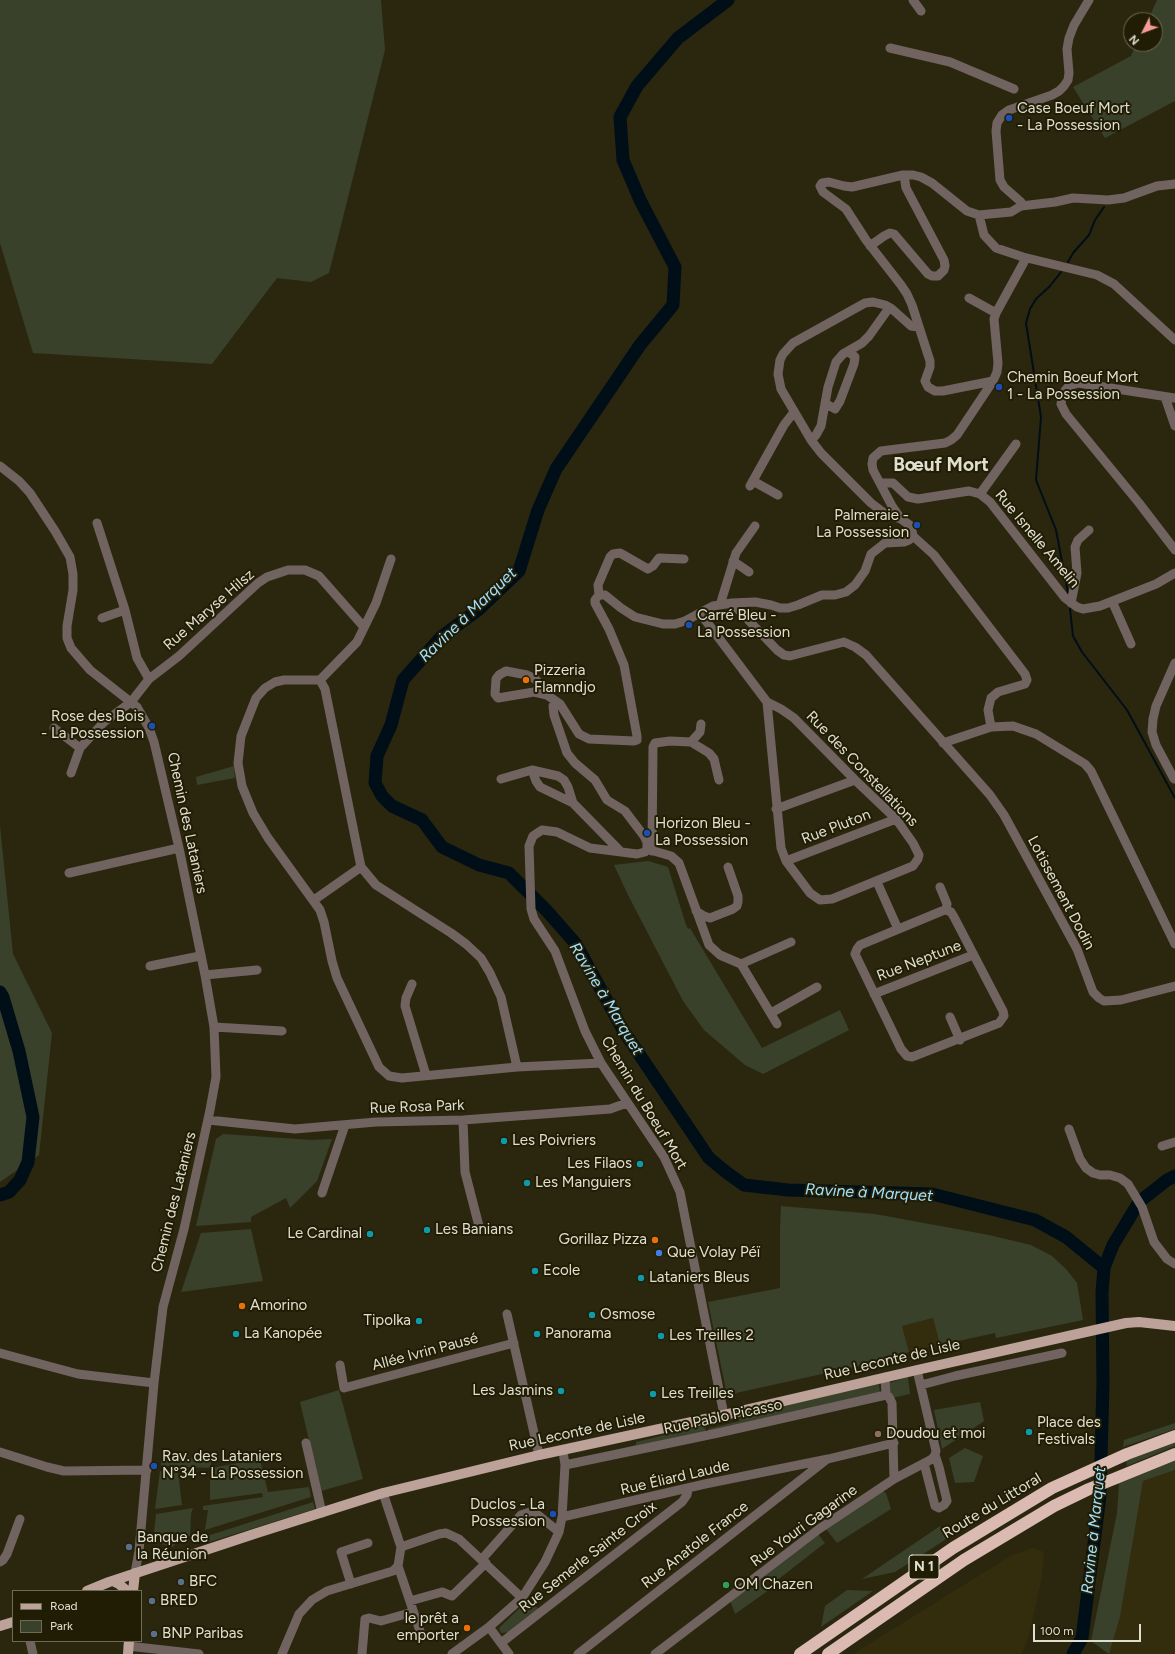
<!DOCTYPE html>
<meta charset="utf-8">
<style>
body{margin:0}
#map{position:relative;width:1175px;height:1654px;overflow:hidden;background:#2b270f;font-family:Figtree,sans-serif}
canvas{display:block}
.legend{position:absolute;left:12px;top:1590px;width:130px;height:52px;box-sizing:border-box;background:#211d05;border:1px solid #6d6a56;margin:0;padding:5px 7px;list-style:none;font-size:12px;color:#e0decf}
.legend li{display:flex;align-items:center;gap:8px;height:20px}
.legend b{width:20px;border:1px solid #6d6a56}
.north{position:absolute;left:1123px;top:12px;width:40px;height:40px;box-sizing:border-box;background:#211d05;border:1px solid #6d6a56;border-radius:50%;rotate:228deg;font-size:11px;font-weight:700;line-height:16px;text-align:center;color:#e0decf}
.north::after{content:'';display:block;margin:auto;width:14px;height:18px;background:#f59b98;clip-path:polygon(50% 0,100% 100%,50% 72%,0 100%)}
.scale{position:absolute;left:1033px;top:1624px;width:108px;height:18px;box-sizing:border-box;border:2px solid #e0decf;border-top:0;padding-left:5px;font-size:12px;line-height:14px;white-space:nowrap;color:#e0decf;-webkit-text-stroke:3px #211d05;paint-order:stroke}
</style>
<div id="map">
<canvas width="1175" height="1654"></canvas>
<ul class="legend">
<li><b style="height:5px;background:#bda29a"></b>Road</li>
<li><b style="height:11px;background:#39412a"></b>Park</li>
</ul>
<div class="north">N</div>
<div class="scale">100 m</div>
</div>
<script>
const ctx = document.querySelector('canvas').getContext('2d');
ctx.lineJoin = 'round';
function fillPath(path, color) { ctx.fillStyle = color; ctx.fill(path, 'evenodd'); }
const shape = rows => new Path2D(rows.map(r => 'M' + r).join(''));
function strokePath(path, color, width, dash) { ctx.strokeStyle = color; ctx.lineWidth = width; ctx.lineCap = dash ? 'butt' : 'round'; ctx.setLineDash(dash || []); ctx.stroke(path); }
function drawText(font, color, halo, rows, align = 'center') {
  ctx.font = font + ' Figtree,sans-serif'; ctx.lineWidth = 4; ctx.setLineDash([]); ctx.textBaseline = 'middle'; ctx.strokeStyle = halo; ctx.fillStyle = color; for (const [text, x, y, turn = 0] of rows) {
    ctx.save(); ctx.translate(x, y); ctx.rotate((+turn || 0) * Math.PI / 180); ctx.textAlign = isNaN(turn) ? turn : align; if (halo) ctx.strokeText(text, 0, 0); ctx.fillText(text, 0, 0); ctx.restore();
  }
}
const built = shape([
 [933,1318,940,1345,909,1352,902,1326],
 [1175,1470,1175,1654,1109,1654,1120,1617,1143,1481],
 [1033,1548,1044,1552,1042,1577,1028,1639,1021,1654,853,1654,1012,1555]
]);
const green = shape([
 [0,0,381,0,385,50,329,273,311,282,277,278,212,364,33,353,0,243],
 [1157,0,1175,0,1175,101,1105,138,1073,87,1131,56,1136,44,1155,44,1155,20,1148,20],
 [234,766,235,778,197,785,196,777],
 [0,826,13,954,52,1033,39,1155,0,1182],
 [648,861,668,867,686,925,688,929,690,928,762,1048,840,1010,849,1030,763,1074,745,1065,704,1030,683,1001,628,895,614,865],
 [223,1134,312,1140,332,1139,317,1181,290,1208,286,1198,251,1217,251,1222,196,1226,216,1139],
 [781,1206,875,1214,989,1235,1031,1245,1052,1256,1066,1269,1077,1283,1083,1320,996,1338,995,1333,940,1345,933,1318,902,1326,909,1352,890,1359,727,1395,708,1302,780,1288,780,1229],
 [251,1229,263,1281,181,1292,201,1233],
 [908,1377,910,1394,892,1398,889,1392,889,1383],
 [879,1384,880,1393,709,1433,708,1429,740,1421,739,1419,811,1399],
 [339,1390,363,1479,321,1491,300,1402],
 [980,1402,984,1421,942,1449,934,1410],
 [714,1423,714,1425,705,1428,706,1433,611,1453,611,1451,636,1445,636,1442],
 [1175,1423,1175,1429,1123,1447,1124,1440],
 [1175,1441,1175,1446,1127,1466,1126,1460],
 [965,1448,983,1456,974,1482,955,1483,949,1458],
 [211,1457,211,1468,260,1459,268,1492,309,1487,311,1497,205,1530,208,1510,203,1510,203,1506,263,1497,262,1493,210,1500,210,1468,161,1466,161,1460],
 [1175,1459,1175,1470,1143,1481,1120,1617,1109,1654,1091,1641,1117,1513,1119,1483],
 [160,1471,178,1472,182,1505,155,1509],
 [881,1491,886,1493,891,1509,837,1543,826,1529],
 [313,1502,315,1509,206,1543,204,1537],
 [193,1508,191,1514,190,1536,178,1539,173,1547,153,1542,156,1514],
 [940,1526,948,1538,895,1572,862,1579],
 [818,1534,825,1543,776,1581,773,1586,764,1573],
 [759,1577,769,1590,735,1614,730,1600],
 [847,1590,873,1591,821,1627,825,1606],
 [530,1598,539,1610,511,1632,501,1633,499,1629,501,1626]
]);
const stream = shape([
 [1068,262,1073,253,1089,235,1095,220,1104,207],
 [1061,272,1050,286,1036,299,1030,309,1026,323,1041,417,1036,480,1056,530,1068,593],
 [1070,609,1073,636,1082,652,1127,710,1175,798]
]);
const river = shape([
 [728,0,678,38,637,86,620,117,623,160,640,200,675,267,673,305,640,345,556,469,538,510,519,571,478,610,441,637,403,680,391,725,377,756,375,783,382,796,392,806,422,820,442,847,479,865,509,873,547,911,576,944,623,1030,709,1158,726,1172,744,1185,788,1190,932,1194,1035,1220,1066,1237,1104,1268,1102,1292,1103,1383,1100,1496,1082,1638,1073,1654],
 [0,992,3,997,19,1051,33,1117,28,1162,20,1180,9,1192,0,1195],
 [1104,1268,1113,1245,1139,1202,1167,1180,1175,1176]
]);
const minor = shape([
 [913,0,921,11],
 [890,48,950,62,1014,89],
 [1021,206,1021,202,1004,187,1000,180,996,131,997,123,1002,115,1009,110,1052,95,1059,91,1064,86,1068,80,1069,73,1067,49,1069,38,1074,25,1089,0],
 [979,215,984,235,996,248,1023,257,1097,275,1114,284,1175,340],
 [870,246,884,236,890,233,894,234,928,274,932,276,938,276,944,270,945,266,944,260,906,188,904,175],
 [969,298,996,313],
 [993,381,943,391,935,391,928,387,925,381,930,367,930,361,912,305,907,294,901,285,866,240,846,209,823,192,820,186,822,183,829,182,844,186,852,187,903,175,913,175,921,177,932,183,967,211,979,215,1011,212,1021,206,1055,202,1073,198,1108,200,1124,198,1157,186,1175,184],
 [1165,397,1175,426],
 [1175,398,1078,383,1069,386,1063,393,1061,404,1066,414,1139,503,1175,550],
 [825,403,835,409,840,401,854,364,855,357,848,351],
 [811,440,816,435,821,426,828,387,836,362,843,354,862,343,869,336,889,308],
 [0,466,19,481,30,493,55,531,70,557,73,574,73,590,67,626,67,638,71,648,90,670,137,707,149,728,154,742,179,848,205,975,214,1027,216,1077,210,1110,184,1229,163,1307,154,1383,139,1551,135,1573],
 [753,481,778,495],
 [880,483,893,483,908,497,918,499,969,491,980,494,990,502,1065,598,1077,607,1083,609,1100,606,1156,584,1175,573],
 [750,486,784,425,794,412],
 [980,494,1016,444],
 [901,519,892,506,873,470,872,464,873,458,881,451,945,443,951,440,957,435,993,381,997,372,998,363,994,319,996,313,1024,262,1023,257],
 [913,536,934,555,1025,674,1027,680,1025,684,998,692,991,698,988,710,991,727],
 [733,561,749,572],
 [599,595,598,585,610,557,613,554,620,553,648,569,653,566,659,558,684,559],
 [1112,601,1131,644],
 [732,603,777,650,784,655,790,656,844,642,855,647,866,655,990,795,1004,815,1077,949,1093,992,1099,998,1104,1001,1121,1000,1175,986],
 [1071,603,1077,573,1075,547,1078,540,1089,530],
 [720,605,736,553,755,526],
 [700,613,767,702,781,709,794,718,855,780,896,819,913,843,919,855,918,859,913,866,832,899,820,900,810,893,786,861,781,848,767,702],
 [102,618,125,610],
 [149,679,179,656,258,583,267,577,288,570,305,570,319,576,363,626],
 [320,680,357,642,376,603,391,559],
 [547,695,542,686,535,679,527,675,506,671,499,675,496,679,495,694,498,698,534,692,547,695,560,704,579,734,589,739,634,741,637,740,637,736,624,665,609,629,595,603,595,600,599,595,605,595,621,608,635,617,663,624,675,624,685,621,713,606,732,603,755,602,771,605,780,608,788,608,798,605,822,595,835,595,846,592,855,585,865,571,871,554,885,543,904,542,909,540,913,536,911,526,901,519,887,515,871,503,821,453,811,440,781,389,778,374,780,360,783,354,793,343,865,303,873,302,885,305,892,309,911,326,918,327],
 [556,702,553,706,554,715,567,753,575,763,595,780,607,800,625,811,644,836,647,842,647,849],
 [54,728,80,748],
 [691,742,700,732,701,724],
 [943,743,991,727,1013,726,1036,734,1085,764,1091,771,1175,944],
 [532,770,536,781,540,787,573,803],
 [71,773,80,748,104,722,131,702,149,679,137,658,125,610,97,523],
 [501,779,532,770,558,776,564,780,568,787,573,803,621,852],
 [1174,779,1156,745,1152,732,1153,719,1156,706,1175,663],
 [776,809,855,780],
 [647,849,645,852,637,854,590,848,557,832,542,830,533,836,529,846,531,909,534,919,555,951,585,1031,601,1063,664,1157,680,1192,724,1415],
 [647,849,671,856,679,863,709,945,720,955,741,964,777,1024],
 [652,851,653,747,655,743,670,741,691,742,709,753,714,759,719,780],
 [786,861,896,819],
 [69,873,179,848],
 [877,882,898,929],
 [940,887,947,904,946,910],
 [314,900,361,867],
 [946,910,951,912,954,917,1003,1011,1004,1016,999,1023,912,1057,907,1056,901,1049,855,954,857,949,860,945,942,911,946,910],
 [696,911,704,916,710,918,733,909,737,906,738,902,738,896,728,867],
 [741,964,791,942],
 [150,966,200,956],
 [205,975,257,970],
 [412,984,406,998,405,1006,426,1075],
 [874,994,973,955],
 [771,1013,817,987],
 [950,1017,960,1040],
 [214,1027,282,1031],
 [517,1067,501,997,490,973,481,958,466,944,451,933,376,885,361,867,325,689,320,680,284,680,275,682,265,688,256,698,241,736,238,763,242,786,253,813,268,838,320,910,324,922,332,961,337,978,379,1067,389,1076,402,1078,517,1067,601,1063],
 [208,1120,295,1129,376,1122,463,1120,610,1109,627,1103],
 [463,1120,465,1172,480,1230],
 [1069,1129,1080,1159,1086,1168,1093,1173,1100,1175,1110,1175,1120,1178,1128,1184,1142,1207,1154,1242,1167,1259,1175,1264],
 [1162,1146,1175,1142],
 [322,1193,345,1125],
 [507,1314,539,1455],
 [0,1353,78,1374,154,1383],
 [340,1365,344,1388,514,1343],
 [885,1377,886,1395,889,1397,892,1403,894,1479],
 [921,1385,955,1376,1062,1353],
 [306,1443,322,1513],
 [0,1452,47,1467,64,1471,147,1470],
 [924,1463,935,1506,939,1508,944,1505,947,1501,939,1467,935,1455],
 [565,1465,718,1433,886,1395],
 [562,1517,705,1484,828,1459,894,1443],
 [401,1547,439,1534,446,1533,459,1539,522,1598],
 [482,1559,521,1515,533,1511,559,1532],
 [0,1562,3,1560,7,1554,20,1519],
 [398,1566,421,1634],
 [351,1584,341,1552,368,1543],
 [410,1601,442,1592,452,1596,486,1563],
 [489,1627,509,1654],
 [30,1641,33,1654],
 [501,1643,682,1502,687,1495,688,1489],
 [128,1646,199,1654],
 [282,1654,299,1614,312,1600,327,1591,393,1571,398,1566,401,1547,383,1493],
 [362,1654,365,1619,369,1618,381,1621,413,1612],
 [452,1654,489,1627,522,1598,545,1562,559,1532,562,1517,565,1465,563,1451],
 [578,1654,826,1460],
 [655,1654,819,1529,894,1479,932,1459,935,1455,936,1451,917,1370]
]);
const major = shape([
 [113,1581,119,1584,127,1591],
 [87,1591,109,1582,257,1533,383,1493,539,1455,724,1415,917,1370,1126,1323,1139,1322,1175,1326],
 [133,1591,135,1573],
 [0,1626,13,1622],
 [128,1654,129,1641]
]);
const highway = shape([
 [800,1654,953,1548,1052,1488,1127,1454,1175,1436],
 [828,1654,964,1560,1054,1506,1089,1489,1175,1454]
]);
const markers = [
 [1009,118,4,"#1a4fb4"],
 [999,387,4,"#1a4fb4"],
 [917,525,4,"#1a4fb4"],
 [689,625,4,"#1a4fb4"],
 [526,680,4,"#e8710a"],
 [152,726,4,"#1a4fb4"],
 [647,833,4,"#1a4fb4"],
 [504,1141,4,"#0f9aa8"],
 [640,1164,4,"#0f9aa8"],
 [527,1183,4,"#0f9aa8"],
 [427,1230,4,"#0f9aa8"],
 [370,1234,4,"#0f9aa8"],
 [655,1240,4,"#e8710a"],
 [659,1253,4,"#3f7fe0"],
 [535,1271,4,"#0f9aa8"],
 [641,1278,4,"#0f9aa8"],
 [242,1306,4,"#e8710a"],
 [592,1315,4,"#0f9aa8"],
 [419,1321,4,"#0f9aa8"],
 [236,1334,4,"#0f9aa8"],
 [537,1334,4,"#0f9aa8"],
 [661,1336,4,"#0f9aa8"],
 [561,1391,4,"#0f9aa8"],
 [653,1394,4,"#0f9aa8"],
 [1029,1432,4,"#0f9aa8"],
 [878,1434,4,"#8d6e63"],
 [154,1466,4,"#1a4fb4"],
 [553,1514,4,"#1a4fb4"],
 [129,1547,4,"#5c6f8a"],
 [181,1582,4,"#5c6f8a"],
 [726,1585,4,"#2e9e5b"],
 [152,1601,4,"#5c6f8a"],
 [467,1628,4,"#e8710a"],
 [154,1634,4,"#5c6f8a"]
];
const shields = [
 [924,1567,30]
];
const shieldNames = [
 ["N 1",924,1567]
];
const poiNames = [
 ["Case Boeuf Mort",1017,109],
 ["- La Possession",1017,126],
 ["Chemin Boeuf Mort",1007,378],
 ["1 - La Possession",1007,395],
 ["Palmeraie -",909,516,"right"],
 ["La Possession",909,533,"right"],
 ["Carré Bleu -",697,616],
 ["La Possession",697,633],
 ["Pizzeria",534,671],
 ["Flamndjo",534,688],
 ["Rose des Bois",144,717,"right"],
 ["- La Possession",144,734,"right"],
 ["Horizon Bleu -",655,824],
 ["La Possession",655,841],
 ["Les Poivriers",512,1141],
 ["Les Filaos",632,1164,"right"],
 ["Les Manguiers",535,1183],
 ["Les Banians",435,1230],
 ["Le Cardinal",362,1234,"right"],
 ["Gorillaz Pizza",647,1240,"right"],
 ["Que Volay Péï",667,1253],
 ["Ecole",543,1271],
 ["Lataniers Bleus",649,1278],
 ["Amorino",250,1306],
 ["Osmose",600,1315],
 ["Tipolka",411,1321,"right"],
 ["La Kanopée",244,1334],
 ["Panorama",545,1334],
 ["Les Treilles 2",669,1336],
 ["Les Jasmins",553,1391,"right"],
 ["Les Treilles",661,1394],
 ["Place des",1037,1423],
 ["Festivals",1037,1440],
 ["Doudou et moi",886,1434],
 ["Rav. des Lataniers",162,1457],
 ["N°34 - La Possession",162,1474],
 ["Duclos - La",545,1505,"right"],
 ["Possession",545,1522,"right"],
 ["Banque de",137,1538],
 ["la Réunion",137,1555],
 ["BFC",189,1582],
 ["OM Chazen",734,1585],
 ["BRED",160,1601],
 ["le prêt a",459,1619,"right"],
 ["emporter",459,1636,"right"],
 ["BNP Paribas",162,1634]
];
const streetNames = [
 ["Rue Isnelle Amelin",1037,539,50],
 ["Rue Maryse Hilsz",209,610,-41],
 ["Rue des Constellations",862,769,46],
 ["Chemin des Lataniers",187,823,78],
 ["Rue Pluton",836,827,-21],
 ["Lotissement Dodin",1061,893,62],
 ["Rue Neptune",919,961,-21],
 ["Chemin du Boeuf Mort",644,1103,59],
 ["Rue Rosa Park",417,1107,-2],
 ["Chemin des Lataniers",174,1202,-76],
 ["Allée Ivrin Pausé",425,1352,-15],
 ["Rue Leconte de Lisle",892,1360,-13],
 ["Rue Pablo Picasso",723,1417,-12],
 ["Rue Leconte de Lisle",577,1432,-12],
 ["Rue Éliard Laude",675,1478,-13],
 ["Route du Littoral",992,1506,-31],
 ["Rue Youri Gagarine",804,1526,-36],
 ["Rue Anatole France",695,1545,-38],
 ["Rue Semerle Sainte Croix",588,1557,-38]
];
const waterNames = [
 ["Ravine à Marquet",468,615,-44],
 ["Ravine à Marquet",606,999,59],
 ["Ravine à Marquet",869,1193,3],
 ["Ravine à Marquet",1094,1530,-84]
];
const districtNames = [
 ["Bœuf Mort",941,465]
];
fillPath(built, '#332d0d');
fillPath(green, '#39412a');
strokePath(stream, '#000e18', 2);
strokePath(river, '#000e18', 13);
strokePath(minor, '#716460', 9);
strokePath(major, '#bda29a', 10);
strokePath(highway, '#dabab1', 12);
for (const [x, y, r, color] of markers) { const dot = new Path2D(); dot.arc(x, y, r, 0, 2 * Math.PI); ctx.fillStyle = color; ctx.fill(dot); strokePath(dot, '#211d05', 1.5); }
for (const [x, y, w] of shields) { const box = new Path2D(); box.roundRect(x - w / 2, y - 12, w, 24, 3); ctx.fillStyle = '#211d05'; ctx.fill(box); strokePath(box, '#e0decf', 1); }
drawText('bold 14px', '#e0decf', null, shieldNames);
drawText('15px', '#e0decf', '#211d05', poiNames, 'left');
drawText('15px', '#e0decf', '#211d05', streetNames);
drawText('italic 16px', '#a1e0ff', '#211d05', waterNames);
drawText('bold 19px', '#e0decf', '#211d05', districtNames);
</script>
